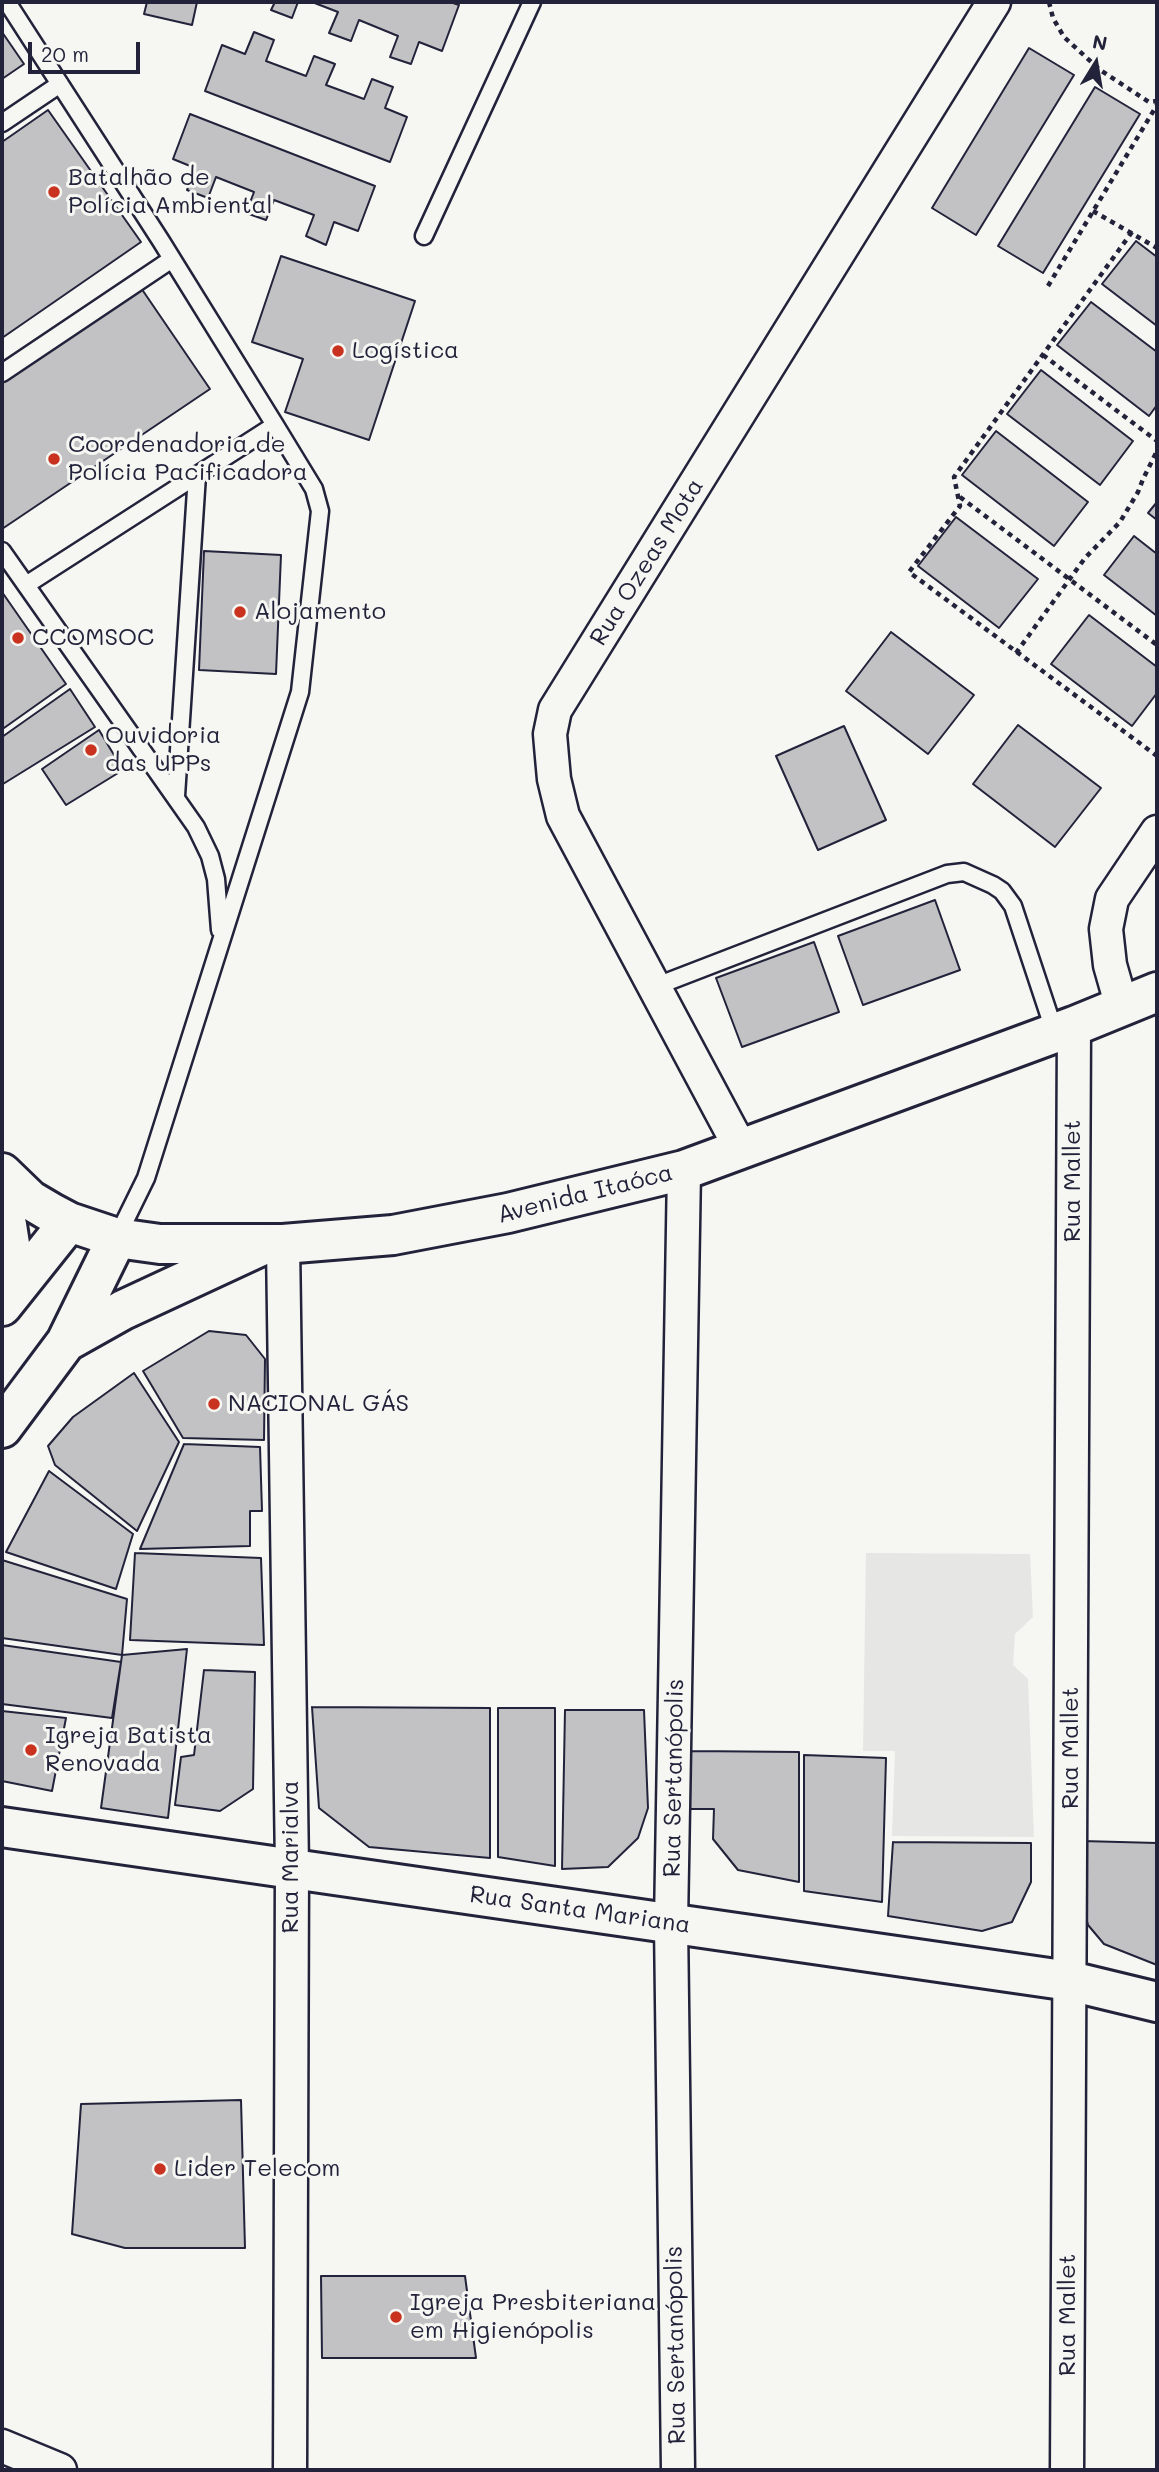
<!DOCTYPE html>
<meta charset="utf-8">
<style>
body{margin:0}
#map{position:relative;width:1159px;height:2472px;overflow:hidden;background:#f6f6f2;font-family:Mali,sans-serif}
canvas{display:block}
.frame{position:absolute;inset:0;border:4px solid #22223b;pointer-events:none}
.north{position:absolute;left:1061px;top:28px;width:70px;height:70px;-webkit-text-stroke:5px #f6f6f2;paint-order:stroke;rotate:11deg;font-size:19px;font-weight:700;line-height:28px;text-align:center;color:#22223b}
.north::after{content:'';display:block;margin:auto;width:24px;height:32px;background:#22223b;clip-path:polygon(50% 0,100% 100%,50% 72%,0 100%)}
.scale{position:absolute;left:28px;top:42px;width:112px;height:32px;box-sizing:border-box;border:4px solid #22223b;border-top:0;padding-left:9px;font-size:21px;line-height:24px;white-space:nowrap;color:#22223b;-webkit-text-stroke:5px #f6f6f2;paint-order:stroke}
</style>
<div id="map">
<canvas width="1159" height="2472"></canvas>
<div class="frame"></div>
<div class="north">N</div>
<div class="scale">20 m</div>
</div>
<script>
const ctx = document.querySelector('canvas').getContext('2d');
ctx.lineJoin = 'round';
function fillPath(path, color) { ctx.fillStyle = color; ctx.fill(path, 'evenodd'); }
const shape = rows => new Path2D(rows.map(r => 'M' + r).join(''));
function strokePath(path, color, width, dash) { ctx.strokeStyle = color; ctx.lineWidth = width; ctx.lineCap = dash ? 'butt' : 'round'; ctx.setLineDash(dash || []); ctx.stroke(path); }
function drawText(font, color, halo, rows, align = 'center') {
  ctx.font = font + ' Mali,sans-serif'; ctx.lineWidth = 6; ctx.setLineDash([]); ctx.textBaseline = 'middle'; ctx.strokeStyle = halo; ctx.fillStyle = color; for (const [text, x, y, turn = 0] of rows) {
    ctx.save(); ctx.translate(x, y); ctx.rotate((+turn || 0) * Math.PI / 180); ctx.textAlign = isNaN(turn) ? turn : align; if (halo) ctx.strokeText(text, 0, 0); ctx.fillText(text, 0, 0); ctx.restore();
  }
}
const built = shape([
 [866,1553,1030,1554,1033,1617,1015,1634,1013,1665,1028,1679,1034,1837,892,1836,895,1751,863,1751]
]);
const building = shape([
 [147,2,197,2,192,25,144,14,147,2],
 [275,2,298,2,292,18,271,10,275,2],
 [312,2,450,2,459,5,442,51,419,42,411,64,390,57,398,36,359,20,351,41,329,33,338,12,312,2],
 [2,32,24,64,2,79,2,32],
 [254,32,274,40,266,61,306,76,314,56,335,64,326,85,364,99,372,79,393,87,385,108,407,117,390,162,205,91,222,45,245,54,254,32],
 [1029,48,1074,75,976,235,932,208,1029,48],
 [1095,87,1140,114,1043,273,998,246,1095,87],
 [48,110,141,242,2,338,2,142,48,110],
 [190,114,375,186,358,231,334,222,326,245,306,236,314,215,274,200,266,220,246,213,254,192,216,177,208,198,187,190,195,168,173,159,190,114],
 [1136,241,1157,257,1157,326,1102,284,1136,241],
 [281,256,415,301,369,440,285,412,303,359,252,342,281,256],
 [139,285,210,389,2,529,2,377,139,285],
 [1091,302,1157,352,1157,405,1149,416,1057,345,1091,302],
 [1041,370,1133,441,1100,485,1007,414,1041,370],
 [996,431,1088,502,1054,546,962,475,996,431],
 [1157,502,1157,520,1148,513,1157,502],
 [956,517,1038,579,999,628,918,566,956,517],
 [1134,536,1157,554,1157,616,1104,575,1134,536],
 [204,551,281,555,276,674,199,670,204,551],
 [2,592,66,684,4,728,2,725,2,592],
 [1089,615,1157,667,1157,693,1132,726,1051,664,1089,615],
 [891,632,974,695,928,754,846,691,891,632],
 [70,689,95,727,3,784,2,737,70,689],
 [1018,725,1101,788,1055,847,973,784,1018,725],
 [844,726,886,820,818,850,776,756,844,726],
 [99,730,123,770,66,805,42,769,99,730],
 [935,900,960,970,863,1005,838,936,935,900],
 [814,942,839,1012,742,1047,716,978,814,942],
 [209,1331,246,1335,265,1359,264,1440,183,1438,143,1371,209,1331],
 [134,1373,179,1442,137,1531,55,1465,48,1446,73,1417,134,1373],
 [184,1444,260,1447,262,1511,250,1511,250,1546,140,1549,184,1444],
 [49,1471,133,1534,116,1589,6,1552,49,1471],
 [135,1553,261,1558,264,1645,130,1640,135,1553],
 [2,1560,127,1599,122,1655,2,1638,2,1560],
 [2,1645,121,1662,112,1718,2,1704,2,1645],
 [187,1649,168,1818,101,1808,122,1655,187,1649],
 [204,1670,255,1672,253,1789,220,1811,175,1805,181,1757,194,1755,204,1670],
 [312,1707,490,1708,490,1858,369,1847,319,1808,312,1707],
 [498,1708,555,1708,555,1866,498,1857,498,1708],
 [565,1710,644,1710,648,1808,638,1838,608,1867,562,1869,565,1710],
 [2,1711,66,1718,52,1791,2,1781,2,1711],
 [691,1751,799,1752,799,1882,738,1870,713,1839,714,1809,683,1809,691,1751],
 [804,1755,886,1758,882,1902,804,1891,804,1755],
 [1082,1841,1157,1843,1157,1965,1104,1944,1088,1925,1081,1898,1082,1841],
 [893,1842,1031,1843,1031,1882,1012,1922,982,1931,888,1916,893,1842],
 [241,2100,245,2248,125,2248,72,2234,81,2104,241,2100],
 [321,2276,465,2276,476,2358,322,2358,321,2276]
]);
const path = shape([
 [1049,2,1053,18,1064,37,1100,70,1149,102,1157,101],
 [1093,211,1157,248],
 [1132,232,954,477,960,506,909,572,1157,756],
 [1048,286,1157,105],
 [1043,355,1157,441],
 [960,497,1157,645],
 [1016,653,1085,558,1120,522,1138,492,1143,479,1157,451]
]);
const lane = shape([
 [7,2,161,241,275,425,314,489,320,511,300,692,146,1178,117,1237],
 [2,123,60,84],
 [424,236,532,2],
 [2,373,172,259],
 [2,551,196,827,210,856,216,879,220,930],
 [26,585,275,425],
 [176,796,197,475],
 [654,987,947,874,964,872,993,885,1002,891,1013,906,1055,1033]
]);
const street = shape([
 [1122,1007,1110,965,1106,929,1112,899,1157,832],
 [741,1149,563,816,554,779,552,757,550,734,555,710,994,2],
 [283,1244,292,1868,290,2470],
 [2,2446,60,2470],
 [678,2470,671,1923,684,1170],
 [1067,2470,1074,1026]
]);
const secondary = shape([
 [117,1238,160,1244,283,1244,393,1235,508,1213,684,1170,1074,1026,1157,992],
 [2,1827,1070,1981,1157,2002]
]);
const primary = shape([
 [2,1173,30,1200,52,1213,69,1222,117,1238,66,1342,2,1428],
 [2,1214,7,1225,11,1251,2,1300],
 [2,1306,69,1222],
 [66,1342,123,1310,263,1245]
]);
const markers = [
 [54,192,7,"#c8321e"],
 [338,351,7,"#c8321e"],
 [54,459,7,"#c8321e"],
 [240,612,7,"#c8321e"],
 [18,638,7,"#c8321e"],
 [91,750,7,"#c8321e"],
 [214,1404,7,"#c8321e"],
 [31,1750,7,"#c8321e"],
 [160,2169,7,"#c8321e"],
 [396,2317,7,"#c8321e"]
];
const poiNames = [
 ["Batalhão de",68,178],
 ["Polícia Ambiental",68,206],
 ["Logística",352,351],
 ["Coordenadoria de",68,445],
 ["Polícia Pacificadora",68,473],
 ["Alojamento",254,612],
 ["CCOMSOC",32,638],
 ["Ouvidoria",105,736],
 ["das UPPs",105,764],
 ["NACIONAL GÁS",228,1404],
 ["Igreja Batista",45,1736],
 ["Renovada",45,1764],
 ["Lider Telecom",174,2169],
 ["Igreja Presbiteriana",410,2303],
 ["em Higienópolis",410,2331]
];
const streetNames = [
 ["Rua Ozeas Mota",647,562,-58],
 ["Rua Mallet",1073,1181,-90],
 ["Avenida Itaóca",585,1194,-14],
 ["Rua Mallet",1071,1748,-90],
 ["Rua Sertanópolis",674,1778,-89],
 ["Rua Marialva",291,1857,-90],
 ["Rua Santa Mariana",580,1910,8],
 ["Rua Mallet",1068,2315,-90],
 ["Rua Sertanópolis",676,2345,-91]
];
fillPath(built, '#e6e6e4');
fillPath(building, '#c2c2c4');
strokePath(building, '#22223b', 2);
strokePath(lane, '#22223b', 21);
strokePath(street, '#22223b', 37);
strokePath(secondary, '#22223b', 44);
strokePath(primary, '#22223b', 44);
strokePath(path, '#22223b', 4.5, [5, 5]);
strokePath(lane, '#f6f6f2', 16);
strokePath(street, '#f6f6f2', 32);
strokePath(secondary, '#f6f6f2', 38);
strokePath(primary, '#f6f6f2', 38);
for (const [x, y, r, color] of markers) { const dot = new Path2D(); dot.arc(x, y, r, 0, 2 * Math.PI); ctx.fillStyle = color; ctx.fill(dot); strokePath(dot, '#f6f6f2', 2.5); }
drawText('24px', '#22223b', '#f6f6f2', poiNames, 'left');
drawText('24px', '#22223b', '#f6f6f2', streetNames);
</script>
